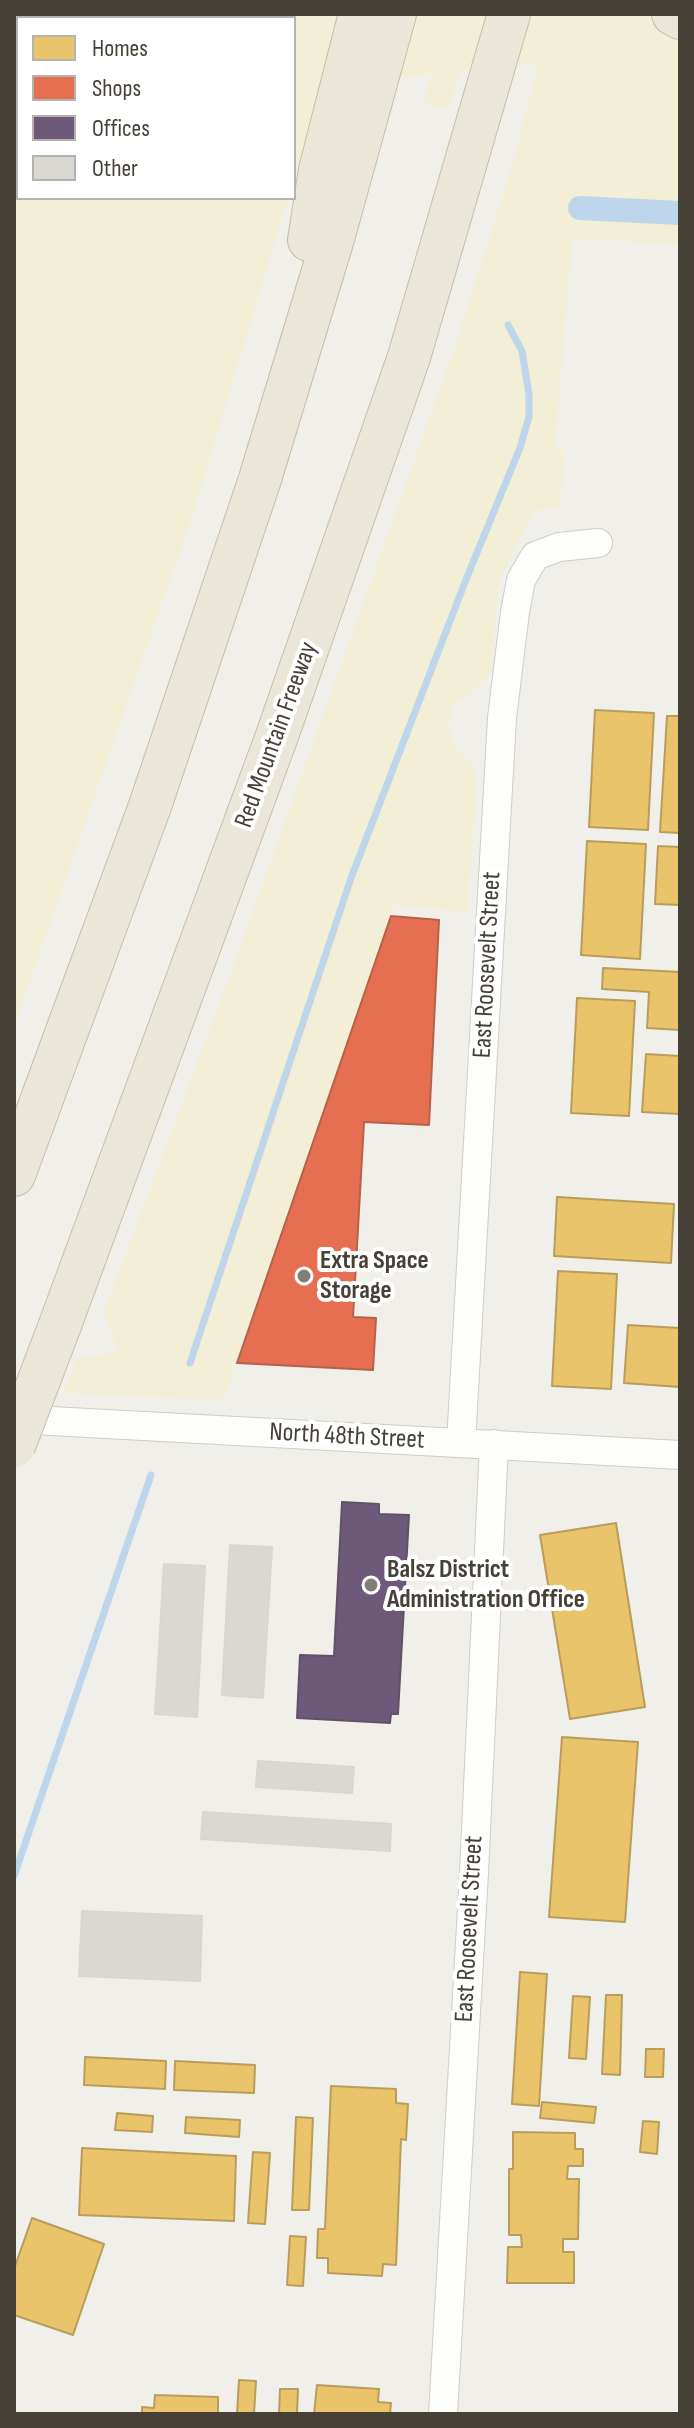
<!DOCTYPE html>
<style>
body{margin:0}
#map{position:relative;width:694px;height:2428px;overflow:hidden;background:#f0efea;font-family:"Sofia Sans Condensed",sans-serif}
canvas{display:block}
.frame{position:absolute;inset:0;border:16px solid #454137;pointer-events:none}
.legend{position:absolute;left:16px;top:16px;width:280px;height:184px;box-sizing:border-box;background:#fff;border:2px solid #b5b3af;margin:0;padding:10px 14px;list-style:none;font-size:24px;color:#454137}
.legend li{display:flex;align-items:center;gap:16px;height:40px}
.legend b{width:40px;border:2px solid #b5b3af}
</style>
<div id="map">
<canvas width="694" height="2428"></canvas>
<div class="frame"></div>
<ul class="legend">
<li><b style="height:22px;background:#e9c46a"></b>Homes</li>
<li><b style="height:22px;background:#e76f51"></b>Shops</li>
<li><b style="height:22px;background:#6d597a"></b>Offices</li>
<li><b style="height:22px;background:#dad8d3"></b>Other</li>
</ul>
</div>
<script>
const ctx = document.querySelector('canvas').getContext('2d');
ctx.lineJoin = 'round';
function fillPath(path, color) { ctx.fillStyle = color; ctx.fill(path, 'evenodd'); }
const shape = rows => new Path2D(rows.map(r => 'M' + r).join(''));
function strokePath(path, color, width, dash) { ctx.strokeStyle = color; ctx.lineWidth = width; ctx.lineCap = dash ? 'butt' : 'round'; ctx.setLineDash(dash || []); ctx.stroke(path); }
function drawText(font, color, halo, rows, align = 'center') {
  ctx.font = font + ' "Sofia Sans Condensed",sans-serif'; ctx.lineWidth = 8; ctx.setLineDash([]); ctx.textBaseline = 'middle'; ctx.strokeStyle = halo; ctx.fillStyle = color; for (const [text, x, y, turn = 0] of rows) {
    ctx.save(); ctx.translate(x, y); ctx.rotate((+turn || 0) * Math.PI / 180); ctx.textAlign = isNaN(turn) ? turn : align; if (halo) ctx.strokeText(text, 0, 0); ctx.fillText(text, 0, 0); ctx.restore();
  }
}
const sand = shape([
 [295,14,680,14,680,244,572,239,555,448,566,451,559,508,535,510,500,576,490,674,473,692,452,706,448,725,453,744,470,764,477,778,467,912,394,905,224,1400,64,1393,77,1358,101,1356,118,1351,104,1312,228,981,457,341,512,166,538,64,460,69,449,109,424,104,431,74,322,85,294,178,294,18,256,18],
 [18,42,18,198,288,198,191,520,14,1027,14,43]
]);
const homes = shape([
 [595,710,654,713,648,830,589,827,595,710],
 [667,716,680,716,680,833,660,832,667,716],
 [587,841,646,844,640,959,581,955,587,841],
 [658,846,680,847,680,905,655,904,658,846],
 [603,968,680,972,680,1030,647,1028,649,992,602,989,603,968],
 [577,998,635,1001,629,1116,571,1113,577,998],
 [646,1054,680,1056,680,1114,642,1112,646,1054],
 [557,1197,674,1204,671,1263,554,1256,557,1197],
 [558,1271,617,1274,611,1389,552,1386,558,1271],
 [628,1325,680,1328,680,1387,624,1383,628,1325],
 [616,1523,645,1707,570,1719,540,1535,616,1523],
 [562,1737,638,1742,625,1922,549,1917,562,1737],
 [520,1972,547,1974,539,2106,512,2104,520,1972],
 [606,1995,622,1995,620,2075,602,2074,606,1995],
 [573,1996,590,1997,586,2059,569,2058,573,1996],
 [646,2049,664,2049,663,2077,645,2077,646,2049],
 [85,2057,166,2061,165,2089,84,2085,85,2057],
 [175,2061,255,2065,254,2093,174,2090,175,2061],
 [331,2086,396,2089,396,2103,408,2104,406,2140,401,2139,396,2265,383,2264,382,2276,328,2273,328,2258,317,2258,318,2229,325,2229,331,2086],
 [542,2102,596,2107,594,2123,540,2118,542,2102],
 [117,2113,153,2116,152,2132,115,2130,117,2113],
 [186,2117,240,2120,239,2137,185,2133,186,2117],
 [296,2117,313,2118,309,2210,292,2210,296,2117],
 [643,2121,659,2122,657,2154,640,2152,643,2121],
 [513,2132,575,2133,575,2149,583,2149,583,2166,568,2166,567,2179,579,2179,578,2239,563,2239,563,2252,574,2252,574,2283,507,2283,508,2247,522,2247,521,2235,509,2235,509,2169,513,2169,513,2132],
 [82,2148,236,2156,234,2221,79,2215,82,2148],
 [253,2152,270,2153,265,2224,248,2223,253,2152],
 [32,2218,104,2244,73,2335,14,2315,14,2269,32,2218],
 [290,2236,306,2237,303,2286,287,2285,290,2236],
 [239,2380,256,2381,254,2414,237,2414,239,2380],
 [317,2385,379,2389,378,2402,391,2403,390,2414,314,2414,317,2385],
 [280,2389,298,2389,297,2414,279,2414,280,2389],
 [155,2395,218,2397,218,2414,142,2414,142,2407,154,2408,155,2395]
]);
const shops = shape([
 [391,916,439,920,429,1125,364,1122,353,1317,376,1318,373,1370,237,1363,391,916]
]);
const offices = shape([
 [342,1502,379,1504,379,1514,409,1515,398,1714,391,1714,390,1723,297,1718,300,1655,334,1656,342,1502]
]);
const stream = shape([
 [190,1363,351,878,467,577,520,448,529,417,529,394,522,351,508,325],
 [14,1876,151,1475]
]);
const canal = shape([
 [14,184,18,184],
 [580,208,680,213]
]);
const building = shape([
 [230,1545,272,1547,263,1698,222,1695,230,1545],
 [164,1564,205,1566,197,1717,155,1714,164,1564],
 [258,1761,354,1767,352,1793,256,1787,258,1761],
 [203,1812,391,1824,390,1851,201,1839,203,1812],
 [82,1911,202,1916,200,1981,79,1976,82,1911]
]);
const minor = shape([
 [14,1419,680,1455],
 [461,1443,502,718,515,612,521,580,535,556,559,547,598,543],
 [443,2414,474,1873,494,1444]
]);
const highway = shape([
 [673,14,680,18],
 [14,16,40,14],
 [309,240,320,170,360,14],
 [14,1175,150,806,260,479,334,235,395,14],
 [60,1325,278,733,409,357,509,14]
]);
const highwayBridge = shape([
 [14,1446,60,1325]
]);
const markers = [
 [304,1276,8,"#817e76"],
 [371,1585,8,"#817e76"]
];
const streetNames = [
 ["Red Mountain Freeway",277,735,-70],
 ["East Roosevelt Street",488,965,-87],
 ["North 48th Street",347,1437,3],
 ["East Roosevelt Street",470,1929,-87]
];
const poiNames = [
 ["Extra Space",320,1261],
 ["Storage",320,1291],
 ["Balsz District",387,1570],
 ["Administration Office",387,1600]
];
fillPath(sand, '#f3eed6');
fillPath(homes, '#e9c46a');
strokePath(homes, '#b89d5b', 2);
fillPath(shops, '#e76f51');
strokePath(shops, '#b66149', 2);
fillPath(offices, '#6d597a');
strokePath(offices, '#615266', 2);
strokePath(stream, '#bdd6eb', 7);
strokePath(canal, '#bdd6eb', 24);
fillPath(building, '#dad8d3');
strokePath(building, '#d8d6d0', 2);
strokePath(minor, '#cecdc8', 30);
strokePath(highway, '#c6bda7', 44);
strokePath(minor, '#fdfdfc', 28);
strokePath(highway, '#ebe6da', 42);
strokePath(highwayBridge, '#c6bda7', 44, []);
strokePath(highwayBridge, '#ebe6da', 42);
for (const [x, y, r, color] of markers) { const dot = new Path2D(); dot.arc(x, y, r, 0, 2 * Math.PI); ctx.fillStyle = color; ctx.fill(dot); strokePath(dot, '#fff', 3); }
drawText('26px', '#454137', '#fff', streetNames);
drawText('bold 26px', '#454137', '#fff', poiNames, 'left');
</script>
